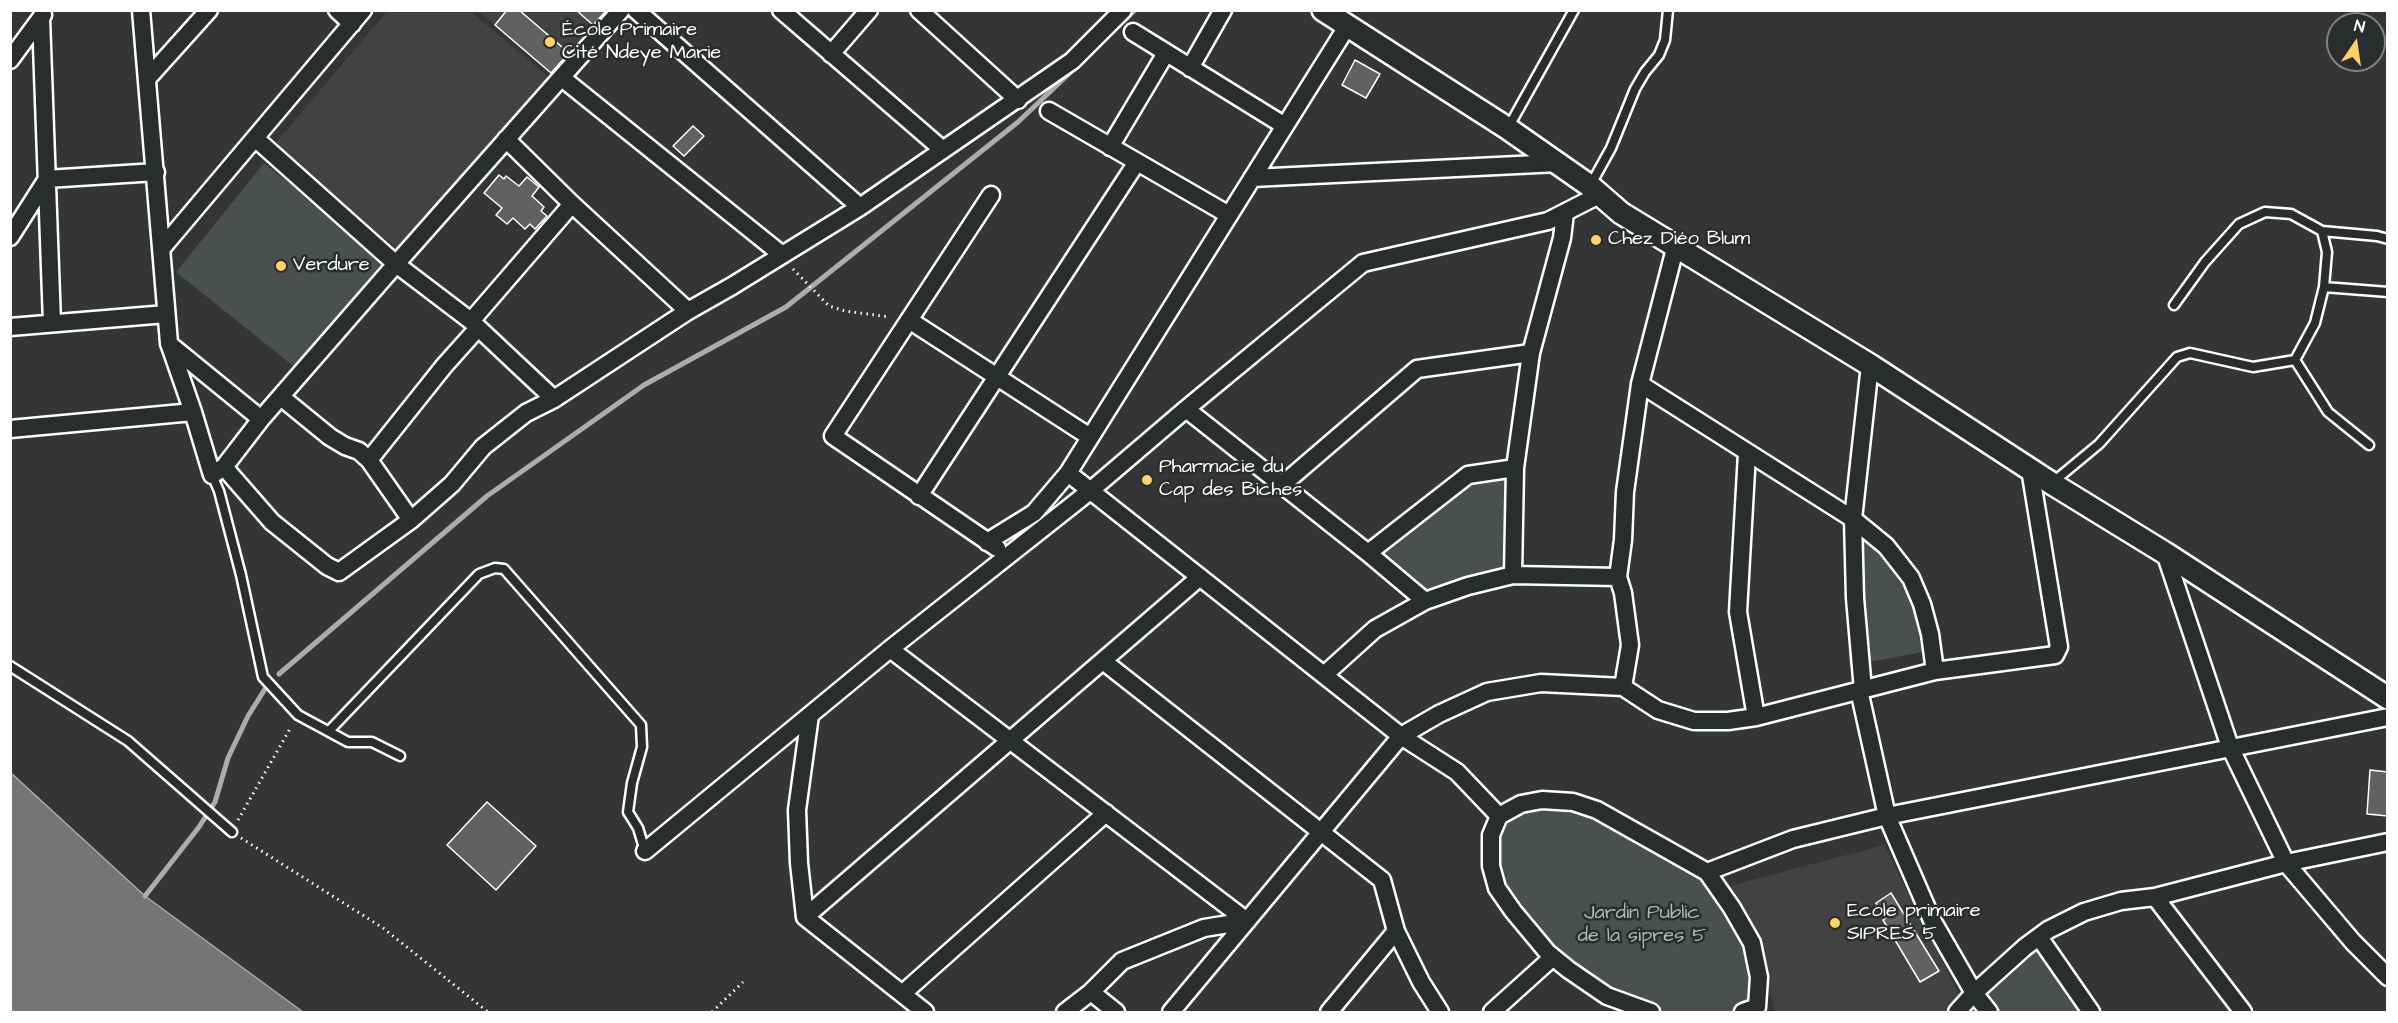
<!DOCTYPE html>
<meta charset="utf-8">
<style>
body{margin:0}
#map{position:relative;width:2398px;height:1023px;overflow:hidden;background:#333536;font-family:"Architects Daughter",sans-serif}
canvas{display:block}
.frame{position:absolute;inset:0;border:12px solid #fff;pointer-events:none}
.north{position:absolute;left:2326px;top:12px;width:60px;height:60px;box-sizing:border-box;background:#2a2d2e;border:2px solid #7f8182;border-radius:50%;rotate:13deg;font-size:16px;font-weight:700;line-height:24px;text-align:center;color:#fff}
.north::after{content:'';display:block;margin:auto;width:21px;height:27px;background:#ffd166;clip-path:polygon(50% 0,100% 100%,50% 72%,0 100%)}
</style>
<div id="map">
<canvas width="2398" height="1023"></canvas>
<div class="frame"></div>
<div class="north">N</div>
</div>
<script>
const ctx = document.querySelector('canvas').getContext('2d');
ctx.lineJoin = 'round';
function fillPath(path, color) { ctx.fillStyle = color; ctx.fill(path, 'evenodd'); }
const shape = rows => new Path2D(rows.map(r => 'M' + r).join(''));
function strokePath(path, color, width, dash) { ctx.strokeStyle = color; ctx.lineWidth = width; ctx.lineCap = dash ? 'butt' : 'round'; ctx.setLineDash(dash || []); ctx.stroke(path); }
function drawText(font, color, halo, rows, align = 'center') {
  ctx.font = font + ' "Architects Daughter",sans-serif'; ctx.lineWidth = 5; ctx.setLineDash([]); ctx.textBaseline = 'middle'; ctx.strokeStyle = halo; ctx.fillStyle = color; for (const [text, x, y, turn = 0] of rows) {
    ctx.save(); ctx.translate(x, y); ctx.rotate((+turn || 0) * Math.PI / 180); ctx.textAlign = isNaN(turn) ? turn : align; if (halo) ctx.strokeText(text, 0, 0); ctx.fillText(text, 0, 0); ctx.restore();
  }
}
const built = shape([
 [387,11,470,11,549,77,401,252,273,146],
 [478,11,612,11,555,77],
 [1884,845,1962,1000,1951,1012,1775,1012,1762,960,1730,886]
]);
const green = shape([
 [264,163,386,261,297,369,176,272],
 [1512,470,1511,573,1421,599,1375,557,1470,479],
 [1848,522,1884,548,1910,580,1932,650,1849,666],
 [1544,801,1599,808,1705,872,1751,944,1751,1006,1726,1012,1643,1012,1607,999,1511,914,1493,857,1501,816],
 [2041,939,2094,1012,1989,1012,1976,996]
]);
const water = shape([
 [11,773,145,896,303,1012,11,1012,11,773]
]);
const stream = shape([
 [1112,32,1135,10],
 [279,674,487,496,644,385,786,307,1018,122,1075,68],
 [145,896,199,827,215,802,228,758,248,716,265,689]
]);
const building = shape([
 [507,10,519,10,569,53,551,73,495,25,507,10],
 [576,10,607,10,593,25,576,10],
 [1355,60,1380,74,1366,98,1342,85,1355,60],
 [693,126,704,136,684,156,673,146,693,126],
 [499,175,504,179,506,176,519,186,527,177,539,187,532,196,544,207,541,211,547,216,535,229,530,224,525,229,513,218,507,224,496,215,502,208,484,193,499,175],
 [2370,770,2388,772,2388,816,2367,814,2370,770],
 [487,802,536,846,496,890,447,845,487,802],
 [1891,893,1939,971,1920,982,1883,920,1886,918,1876,903,1891,893]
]);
const path = shape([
 [793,269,829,306,845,311,890,317],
 [238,820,291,727],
 [241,838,383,928,488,1012],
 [712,1012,743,982]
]);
const service = shape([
 [1508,128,1574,10],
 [1590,186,1611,148,1635,89,1645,72,1659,55,1665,40,1668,10],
 [2322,231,2377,236,2388,239],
 [2324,287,2388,292],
 [2295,360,2328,412,2369,445],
 [212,475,219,491,241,575,263,677,298,715,348,742,372,742,400,756],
 [2052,483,2099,444,2177,357,2190,353,2253,367,2295,360,2315,323,2324,287,2327,252,2322,231,2291,214,2265,212,2239,224,2205,262,2174,305],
 [10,666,128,741,232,832],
 [329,731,479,574,495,568,504,569,641,725,642,747,632,783,628,812,638,828,645,851]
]);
const minor = shape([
 [141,10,169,343,193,412,212,475,224,467,261,419,396,264,621,10],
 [337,10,352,24],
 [636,10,860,207],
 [781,10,943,150],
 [919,10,1018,100],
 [41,18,52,323],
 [1133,32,1285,126],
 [831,54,869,10],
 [10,60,43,15],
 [1190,68,1223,10],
 [562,78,781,254],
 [147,79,209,10],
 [1049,111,1229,215],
 [255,138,396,264,471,321,554,399],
 [506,139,572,204,688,311],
 [1110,147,1166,53],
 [1252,178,1558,163],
 [991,195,833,436,997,548],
 [10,237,47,179,156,172],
 [162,248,363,10],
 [909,320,1090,437],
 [471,321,572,204],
 [10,327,166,314],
 [169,344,261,419],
 [1640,384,1853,519,1886,546,1911,578,1922,604,1930,634,1935,671],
 [281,397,330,437,345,446,359,451,369,460,411,520],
 [1186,409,1368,553,1425,601],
 [10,429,193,412],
 [1747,453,1738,612,1756,717],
 [369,460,444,366,478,328],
 [224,467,272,522,327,566,339,572,411,520,452,484,483,447,526,413,554,399,688,311,732,286,860,207,1072,61,1123,10],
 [1068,473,1401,736,1457,772,1499,816],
 [1282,485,1417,369,1531,353],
 [919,496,1137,162],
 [987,542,1034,513,1068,473,1348,25],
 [1368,553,1468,475,1515,468],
 [2165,553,2230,747,2286,863,2353,942,2388,977],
 [1513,575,1515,468,1531,353,1562,238,1565,213],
 [890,649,1247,921],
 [1103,661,1382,880,1396,931,1421,982,1440,1012],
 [1324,675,1375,629,1425,601,1468,586,1513,575,1618,577],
 [1623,687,1630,645,1623,593,1618,577,1623,540,1625,492,1640,384,1676,245],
 [1859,690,1887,816,1932,920,1974,993,1989,1012],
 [1863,690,1855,598,1853,519,1870,365],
 [810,715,797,810,799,863,805,917,925,1012],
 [645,851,890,649,1090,491,1186,409,1363,263,1548,221,1599,195],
 [1707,872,1732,908,1752,943,1759,977,1757,1007],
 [2155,897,2243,1012],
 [805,917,1200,577],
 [2039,937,2091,1012],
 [1091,992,1116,1012],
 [902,994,1106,813],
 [1065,1012,1091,992,1122,961,1204,928,1247,921],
 [1171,1012,1401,736,1439,714,1487,692,1541,683,1623,687,1658,710,1694,721,1728,721,1756,717,1935,671,2055,655,2059,647,2030,469],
 [1329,1012,1396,931],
 [1492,1012,1553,957],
 [1651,1012,1607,996,1569,970,1548,953,1513,911,1497,888,1491,866,1491,835,1499,816,1521,804,1542,800,1573,802,1597,810,1707,872,1793,839,1887,816,2388,717],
 [1743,1012,1757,1007],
 [1957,1012,1974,993,2025,947,2048,930,2084,912,2121,901,2155,897,2286,863,2388,842]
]);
const tertiary = shape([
 [1323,10,1507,128,1590,186,1621,213,1870,365,2051,483,2165,553,2388,698]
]);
const markers = [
 [550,42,6,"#ffd166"],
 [1596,240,6,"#ffd166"],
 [281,266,6,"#ffd166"],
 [1147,480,6,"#ffd166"],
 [1835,923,6,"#ffd166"]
];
const poiNames = [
 ["École Primaire",562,31],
 ["Cité Ndeye Marie",562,54],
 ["Chez Diéo Blum",1608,240],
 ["Verdure",293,266],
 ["Pharmacie du",1159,468],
 ["Cap des Biches",1159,491],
 ["Ecole primaire",1847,912],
 ["SIPRES 5",1847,935]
];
const parkNames = [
 ["Jardin Public",1642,914],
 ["de la sipres 5",1642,937]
];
fillPath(built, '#404243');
fillPath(green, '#4c4f50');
fillPath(water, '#737576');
strokePath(water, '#abacad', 1.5);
strokePath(stream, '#abacad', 5);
fillPath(building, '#5f6162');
strokePath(building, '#fff', 1.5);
strokePath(service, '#fff', 13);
strokePath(minor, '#fff', 21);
strokePath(tertiary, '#fff', 26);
strokePath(path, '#fff', 3, [1.5, 4.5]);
strokePath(service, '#2a2d2e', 8);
strokePath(minor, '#2a2d2e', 16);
strokePath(tertiary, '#2a2d2e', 21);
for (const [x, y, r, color] of markers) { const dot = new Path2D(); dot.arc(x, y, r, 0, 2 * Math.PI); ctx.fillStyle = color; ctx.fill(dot); strokePath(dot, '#2a2d2e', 2); }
drawText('20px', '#fff', '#2a2d2e', poiNames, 'left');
drawText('20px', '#b7b9b9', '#2a2d2e', parkNames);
</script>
